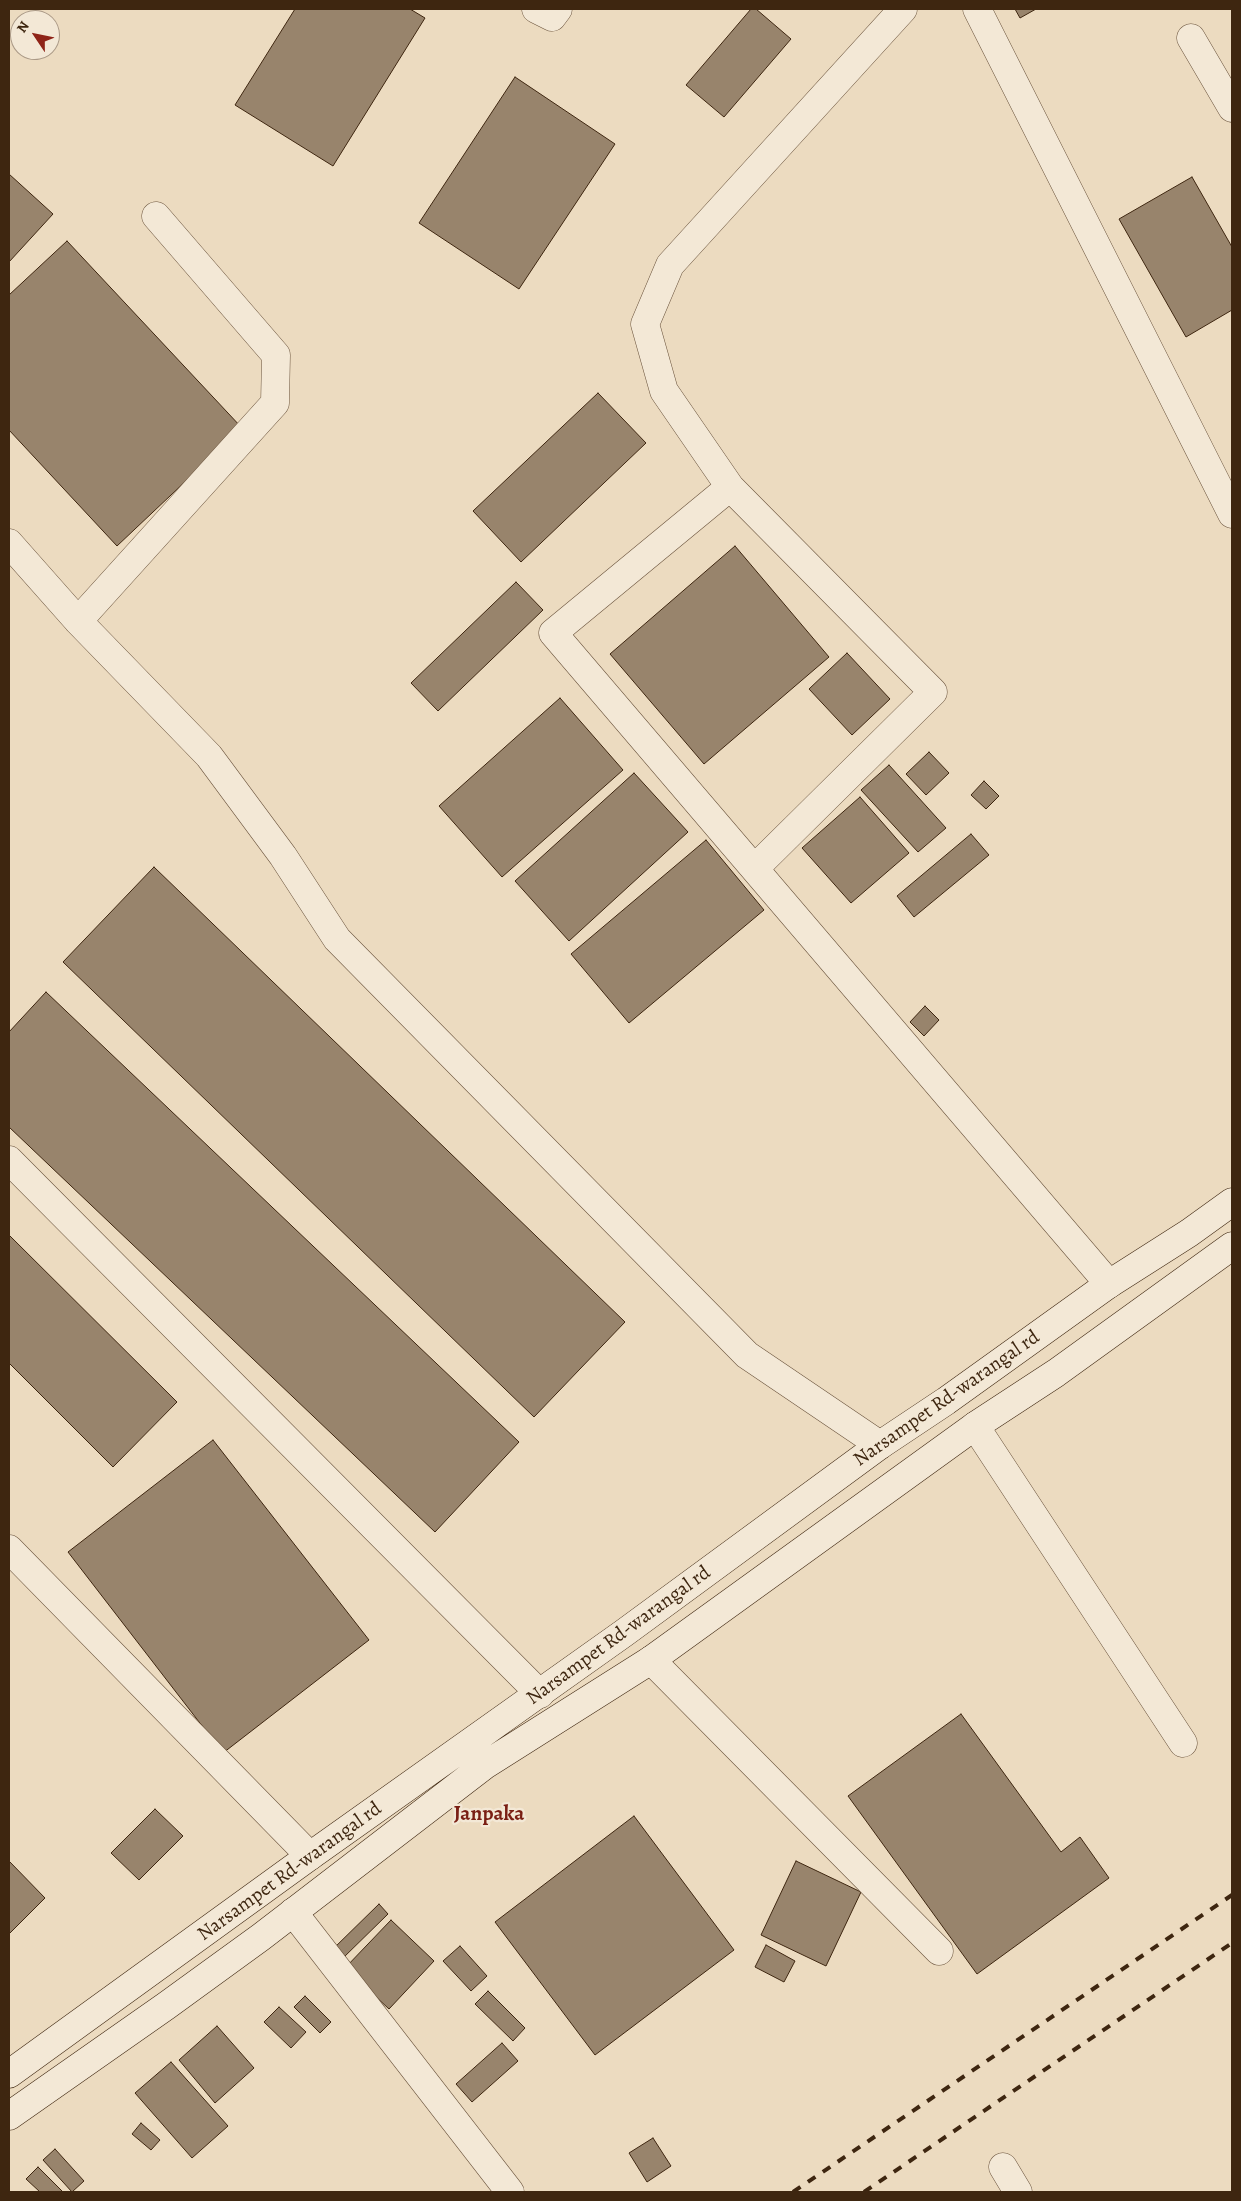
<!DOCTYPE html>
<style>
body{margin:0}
#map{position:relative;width:1241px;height:2201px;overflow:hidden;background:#ecdbc0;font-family:Alegreya,serif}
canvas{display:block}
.frame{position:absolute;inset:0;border:10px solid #3e2610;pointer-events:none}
.north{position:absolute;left:10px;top:10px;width:50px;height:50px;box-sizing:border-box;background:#f3e8d6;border:1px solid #ab9a87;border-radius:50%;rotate:304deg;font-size:14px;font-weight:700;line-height:20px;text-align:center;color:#3e2610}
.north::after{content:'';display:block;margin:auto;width:18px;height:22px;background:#8f2418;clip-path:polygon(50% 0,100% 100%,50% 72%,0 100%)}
</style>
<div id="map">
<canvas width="1241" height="2201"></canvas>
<div class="frame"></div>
<div class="north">N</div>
</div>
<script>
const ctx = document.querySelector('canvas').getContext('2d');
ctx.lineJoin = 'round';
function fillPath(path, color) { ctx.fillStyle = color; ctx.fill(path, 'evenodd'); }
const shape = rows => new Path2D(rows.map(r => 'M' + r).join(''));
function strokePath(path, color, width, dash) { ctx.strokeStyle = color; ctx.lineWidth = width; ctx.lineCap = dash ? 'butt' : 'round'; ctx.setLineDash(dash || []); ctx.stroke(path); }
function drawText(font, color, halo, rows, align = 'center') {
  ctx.font = font + ' Alegreya,serif'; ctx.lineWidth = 4.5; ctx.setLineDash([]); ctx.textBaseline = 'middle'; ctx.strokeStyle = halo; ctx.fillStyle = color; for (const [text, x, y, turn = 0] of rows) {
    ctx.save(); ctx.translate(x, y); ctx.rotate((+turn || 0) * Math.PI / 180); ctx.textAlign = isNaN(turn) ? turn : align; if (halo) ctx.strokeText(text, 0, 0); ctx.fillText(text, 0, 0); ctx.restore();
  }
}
const building = shape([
 [295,9,410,9,425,18,333,166,235,105,295,9],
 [751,9,756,9,791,39,724,117,686,85,751,9],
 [1015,9,1036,9,1020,18,1015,9],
 [515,77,615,144,519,289,419,223,515,77],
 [9,174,53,214,9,262,9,174],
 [1192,177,1232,247,1232,310,1186,337,1119,219,1192,177],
 [67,241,242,428,117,546,9,430,9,295,67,241],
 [598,393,646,443,521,562,473,511,598,393],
 [735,546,829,657,704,764,610,654,735,546],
 [516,582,543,610,438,711,411,683,516,582],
 [847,653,890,699,852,735,809,689,847,653],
 [560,698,623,770,502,877,439,806,560,698],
 [929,752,949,773,926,795,906,774,929,752],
 [889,765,946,828,918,852,861,790,889,765],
 [634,773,688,832,569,941,515,881,634,773],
 [984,781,999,796,986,809,971,795,984,781],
 [860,797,909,853,851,903,802,848,860,797],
 [971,834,989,855,914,917,897,896,971,834],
 [706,840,764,910,629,1023,571,954,706,840],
 [154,867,625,1322,534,1417,63,962,154,867],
 [46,992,519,1442,435,1532,9,1127,9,1032,46,992],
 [925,1006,939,1020,924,1036,910,1022,925,1006],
 [9,1235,177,1402,113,1467,9,1363,9,1235],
 [213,1440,369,1640,223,1753,68,1552,213,1440],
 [961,1714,1061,1852,1080,1837,1109,1878,977,1974,848,1796,961,1714],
 [155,1809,183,1836,139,1880,111,1853,155,1809],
 [634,1816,734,1950,595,2055,495,1922,634,1816],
 [9,1861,45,1898,9,1934,9,1861],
 [796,1861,861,1892,826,1966,761,1935,796,1861],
 [379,1904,388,1914,342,1959,332,1950,379,1904],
 [391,1920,434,1961,389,2009,345,1968,391,1920],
 [766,1945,795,1961,784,1982,755,1967,766,1945],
 [460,1946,487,1976,471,1991,443,1961,460,1946],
 [488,1991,525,2028,513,2041,475,2004,488,1991],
 [305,1996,331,2022,320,2033,294,2007,305,1996],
 [279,2007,306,2032,291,2048,264,2022,279,2007],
 [217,2026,254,2068,215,2103,179,2060,217,2026],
 [502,2043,518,2061,472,2102,456,2084,502,2043],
 [171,2062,228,2126,192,2158,135,2093,171,2062],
 [141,2123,160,2140,151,2150,132,2134,141,2123],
 [653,2138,671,2166,647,2182,629,2153,653,2138],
 [55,2149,84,2181,72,2192,43,2160,55,2149],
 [38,2167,63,2192,40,2192,26,2179,38,2167]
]);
const minor = shape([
 [536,9,552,17,558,9],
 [903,9,670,265,645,324,664,391,730,487,553,633,1109,1284],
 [977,9,1232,514],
 [1191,38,1232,108],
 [730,487,933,692,755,868],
 [9,543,78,621,209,756,283,856,337,939,747,1355,880,1445],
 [78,621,275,403,276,355,156,216],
 [9,1160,540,1694],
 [975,1426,1183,1743],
 [9,1549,310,1856],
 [651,1660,939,1951],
 [293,1912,510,2192],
 [1003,2167,1018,2192]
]);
const secondary = shape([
 [9,2074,310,1856,624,1633,880,1445,946,1401,1109,1284,1189,1233,1232,1202],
 [9,2116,166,2006,261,1937,485,1765,651,1660,975,1426,1056,1373,1232,1246]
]);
const rail = shape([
 [793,2192,1232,1895],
 [864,2192,1232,1943]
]);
const streetNames = [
 ["Narsampet Rd-warangal rd",947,1399,-35],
 ["Narsampet Rd-warangal rd",619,1636,-36],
 ["Narsampet Rd-warangal rd",290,1872,-36]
];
const neighbourhoodNames = [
 ["Janpaka",489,1815]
];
fillPath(building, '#98846c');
strokePath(building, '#3e2610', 1);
strokePath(minor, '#6a533c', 29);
strokePath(secondary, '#3e2610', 29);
strokePath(minor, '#f3e8d6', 28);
strokePath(secondary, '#f3e8d6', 28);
strokePath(rail, '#3e2610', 4, [9, 9]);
drawText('20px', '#3e2610', '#f3e8d6', streetNames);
drawText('bold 21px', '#7a1f14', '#f3e8d6', neighbourhoodNames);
</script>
